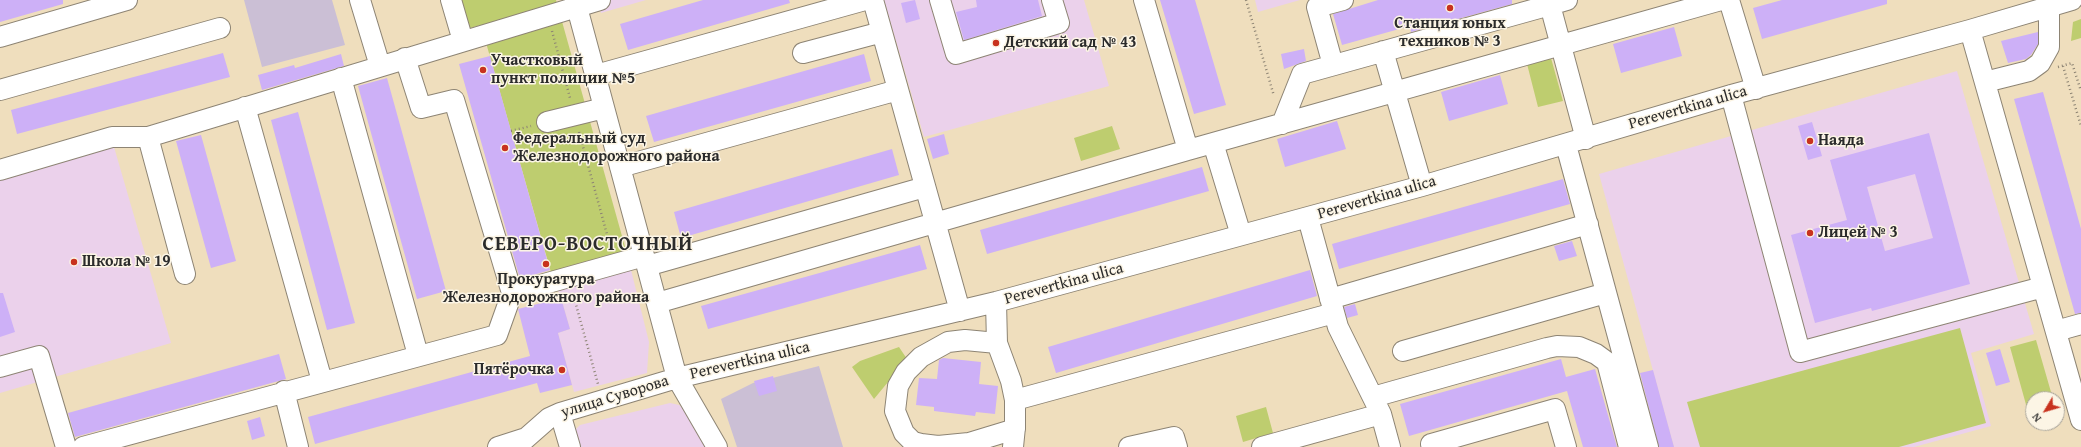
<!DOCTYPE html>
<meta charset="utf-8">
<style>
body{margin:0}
#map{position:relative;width:2081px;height:447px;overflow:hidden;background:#efdebd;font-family:"Gentium Book Plus",serif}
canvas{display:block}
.north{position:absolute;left:2025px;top:391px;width:40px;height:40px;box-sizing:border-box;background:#fcf5e5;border:1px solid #a8a49b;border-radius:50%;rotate:232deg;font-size:11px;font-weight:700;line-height:16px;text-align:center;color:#2b2b2b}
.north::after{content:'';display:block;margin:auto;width:14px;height:18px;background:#c8321e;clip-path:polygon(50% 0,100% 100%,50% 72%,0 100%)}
</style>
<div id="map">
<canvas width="2081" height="447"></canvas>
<div class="north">N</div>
</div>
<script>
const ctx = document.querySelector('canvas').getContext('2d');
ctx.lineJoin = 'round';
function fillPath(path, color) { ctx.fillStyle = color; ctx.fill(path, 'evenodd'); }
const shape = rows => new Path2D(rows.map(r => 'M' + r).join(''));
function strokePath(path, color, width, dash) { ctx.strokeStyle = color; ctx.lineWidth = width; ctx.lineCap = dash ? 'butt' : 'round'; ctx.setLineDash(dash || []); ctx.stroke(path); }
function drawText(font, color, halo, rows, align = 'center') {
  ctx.font = font + ' "Gentium Book Plus",serif'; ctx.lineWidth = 3; ctx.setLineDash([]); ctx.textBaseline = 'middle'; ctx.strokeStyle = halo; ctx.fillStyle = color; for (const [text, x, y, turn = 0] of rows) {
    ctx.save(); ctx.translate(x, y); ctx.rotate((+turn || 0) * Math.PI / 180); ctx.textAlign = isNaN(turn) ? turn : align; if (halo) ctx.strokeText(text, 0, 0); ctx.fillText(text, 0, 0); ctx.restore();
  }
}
const built = shape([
 [597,0,646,0,601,13],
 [884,0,1084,0,1109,86,924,137],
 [1255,0,1300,0,1258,12],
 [1957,71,2034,334,1971,353,1991,426,1914,447,1674,447,1599,174],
 [114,147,171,343,0,393,0,180],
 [627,254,649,342,647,373,574,392,558,333,570,329,561,298,552,276],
 [670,403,679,405,686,411,711,447,579,447,574,431,580,425]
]);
const industrial = shape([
 [244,0,332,0,345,45,262,67],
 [819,366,843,447,737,447,721,399,753,383]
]);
const green = shape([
 [457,0,556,0,627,254,552,276,481,25,466,29],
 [2081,19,2081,38,2071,41,2073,22],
 [1551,58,1563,101,1538,107,1527,64],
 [1112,126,1120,149,1081,161,1074,138],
 [1960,328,1986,423,1899,447,1700,447,1687,402],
 [2036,340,2053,399,2033,399,2033,418,2030,419,2010,347],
 [899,347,907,359,874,399,852,367,860,361],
 [1266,407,1273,433,1243,442,1236,416]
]);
const building = shape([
 [0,0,63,0,63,4,0,22],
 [703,0,789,0,790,3,628,50,620,24],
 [915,0,920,19,906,23,901,3],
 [976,0,1038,0,1042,16,964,40,956,12,977,7],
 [1160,0,1195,0,1226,105,1194,114],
 [1378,0,1512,0,1512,4,1411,32,1410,26,1342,45,1333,14],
 [1782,0,1887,0,1887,4,1762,39,1753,8],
 [1674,27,1682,56,1621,73,1613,44],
 [2038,32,2038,44,2031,55,2026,59,2008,63,2001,41],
 [1304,49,1306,61,1284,69,1281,54],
 [223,53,230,77,17,134,11,110],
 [341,54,344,66,262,90,258,75,294,65,295,68],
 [864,54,871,81,654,142,646,116],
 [490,56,550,270,520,279,459,64],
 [1500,75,1508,104,1449,121,1441,92],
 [387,78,446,291,417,299,358,86],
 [2043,92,2081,229,2081,313,2075,314,2014,99],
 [298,112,355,323,327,330,271,120],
 [1337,121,1346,149,1285,167,1277,139],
 [1812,122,1822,156,1808,160,1798,126],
 [1929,133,1970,284,1872,311,1871,308,1815,323,1791,235,1847,220,1830,160],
 [1915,174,1933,238,1885,251,1867,187],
 [944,134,949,154,933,159,927,139],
 [201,135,236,261,211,268,176,141],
 [892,149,899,175,681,238,674,212],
 [1202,167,1209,191,987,254,980,230],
 [1563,179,1570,204,1339,269,1332,244],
 [1572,241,1577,256,1559,261,1554,246],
 [920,245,927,269,708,329,701,306],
 [1310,270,1317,296,1056,373,1048,347],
 [0,293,3,293,15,332,0,337],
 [561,298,570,329,558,333,572,385,540,393,537,383,315,444,308,417,530,356,518,309],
 [1355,304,1358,315,1347,318,1344,307],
 [2000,349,2010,382,1996,386,1986,353],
 [279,354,286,379,75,437,68,413],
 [943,358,981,362,979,384,998,386,995,414,976,412,975,416,934,411,934,407,916,405,919,378,937,379,939,360],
 [1561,359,1566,377,1595,369,1617,447,1583,447,1567,391,1409,436,1400,404],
 [1653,370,1674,447,1659,447,1640,373],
 [773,376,777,391,759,396,754,381],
 [260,417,265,436,252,440,247,421]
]);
const path = shape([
 [1246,0,1274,96],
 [552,31,570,98],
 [2063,66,2081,126],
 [2058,67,2072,63,2081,91],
 [511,131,531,126],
 [579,132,611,249],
 [573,294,598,384]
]);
const minor = shape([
 [360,0,380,66],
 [451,0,463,41],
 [575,0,677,378,717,447],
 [873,0,960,311],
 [940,0,956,54,1059,23,1052,0],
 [1144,0,1188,150],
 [1729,0,1756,89],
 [1550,5,1567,0],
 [1970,30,2081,420],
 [0,37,127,0],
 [1383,51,1422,186],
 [803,53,882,32],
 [405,58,421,108,454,100,512,293],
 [1333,65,1317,7,1343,0],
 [596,75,865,0],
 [341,78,418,355],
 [1985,82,2029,71,2040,63,2049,47,2049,7],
 [0,90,220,28],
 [1731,95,1800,352,2043,287],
 [245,107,322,381],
 [547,122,604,108],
 [1282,124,1302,74,1550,5,1586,139],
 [148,137,185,274],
 [1213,143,1241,235],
 [1566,145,1648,447],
 [620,167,898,90],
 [0,170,112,137,148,137,600,0],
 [1308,218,1338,327,1381,414,1390,447],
 [647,266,925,187],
 [1330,299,1588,224],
 [996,302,997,343,1011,381,1015,400,1015,427,1013,447],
 [657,303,1188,150,1721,0],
 [2056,331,2081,324],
 [997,343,965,340,948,342,921,357,906,372,898,386,895,411,904,433,913,442,921,444,938,446,969,443,1015,429],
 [1403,351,1606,293],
 [0,367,39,356,66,447],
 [284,391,298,447],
 [1373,397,1547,348,1557,346,1579,347,1596,354,1607,362,1629,447],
 [1015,400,1334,313],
 [560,413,570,447],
 [83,447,497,335,512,293,644,256],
 [498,447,526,438],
 [516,447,549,418,560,413,677,378,996,302,1422,186,1731,95,1970,30,2072,0],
 [1129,447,1174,437,1177,447],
 [1262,447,1381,414],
 [1432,447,1431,444,1555,409,1566,447]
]);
const markers = [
 [1450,8,4,"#c8321e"],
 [996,43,4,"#c8321e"],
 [483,70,4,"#c8321e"],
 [1810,141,4,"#c8321e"],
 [505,148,4,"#c8321e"],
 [1810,233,4,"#c8321e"],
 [74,262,4,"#c8321e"],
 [546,264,4,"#c8321e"],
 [562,370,4,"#c8321e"]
];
const poiNames = [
 ["Станция юных",1450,24,"center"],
 ["техников № 3",1450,42,"center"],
 ["Детский сад № 43",1004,43],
 ["Участковый",491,61],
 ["пункт полиции №5",491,79],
 ["Федеральный суд",513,139],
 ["Железнодорожного района",513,157],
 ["Наяда",1818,141],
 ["Лицей № 3",1818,233],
 ["Школа № 19",82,262],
 ["Прокуратура",546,280,"center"],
 ["Железнодорожного района",546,298,"center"],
 ["Пятёрочка",554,370,"right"]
];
const streetNames = [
 ["Perevertkina ulica",1688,108,-16],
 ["Perevertkina ulica",1377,198,-16],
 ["Perevertkina ulica",1064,284,-15],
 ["Perevertkina ulica",750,361,-13],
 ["улица Суворова",615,397,-17]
];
const districtNames = [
 ["СЕВЕРО-ВОСТОЧНЫЙ",588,245]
];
fillPath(built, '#ebd1eb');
fillPath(industrial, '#cbbfd5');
fillPath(green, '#becd6f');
fillPath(building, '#cdb0f7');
strokePath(minor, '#8d8474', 22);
strokePath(path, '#8d8474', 2.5, [1, 3]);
strokePath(minor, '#fff', 20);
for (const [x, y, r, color] of markers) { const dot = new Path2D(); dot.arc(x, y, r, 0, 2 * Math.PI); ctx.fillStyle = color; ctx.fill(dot); strokePath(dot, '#fcf5e5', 1.5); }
drawText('bold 16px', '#2b2b2b', '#fcf5e5', poiNames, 'left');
drawText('16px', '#2b2b2b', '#fcf5e5', streetNames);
ctx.letterSpacing = '1px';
drawText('bold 20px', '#2b2b2b', '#fcf5e5', districtNames);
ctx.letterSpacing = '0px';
</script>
